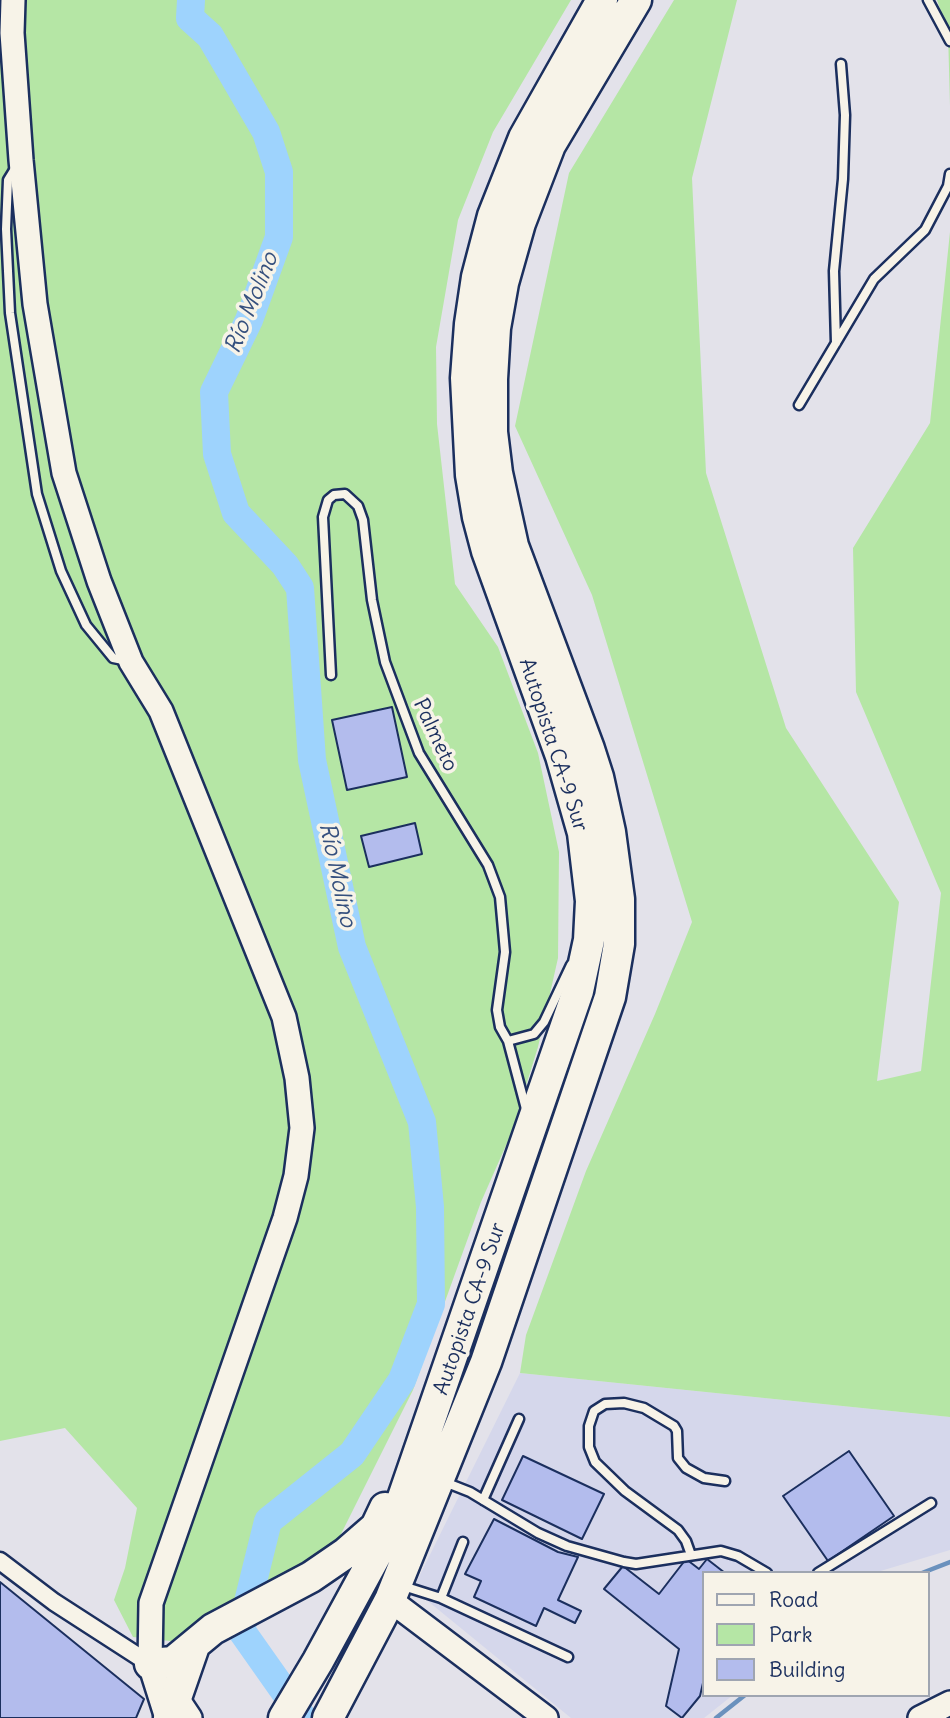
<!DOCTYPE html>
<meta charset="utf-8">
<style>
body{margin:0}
#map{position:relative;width:950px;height:1718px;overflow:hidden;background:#e3e2ea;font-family:Delius,sans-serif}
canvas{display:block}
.legend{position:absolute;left:702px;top:1571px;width:228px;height:126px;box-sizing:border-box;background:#f7f3e8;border:2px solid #9fa5b1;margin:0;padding:9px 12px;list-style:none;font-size:21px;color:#1b2f5e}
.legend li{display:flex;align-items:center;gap:14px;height:35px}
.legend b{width:35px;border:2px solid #9fa5b1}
</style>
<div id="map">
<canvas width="950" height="1718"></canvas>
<ul class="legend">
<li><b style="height:9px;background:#f7f3e8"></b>Road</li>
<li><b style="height:19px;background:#b5e6a5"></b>Park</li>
<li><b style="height:19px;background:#b3bced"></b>Building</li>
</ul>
</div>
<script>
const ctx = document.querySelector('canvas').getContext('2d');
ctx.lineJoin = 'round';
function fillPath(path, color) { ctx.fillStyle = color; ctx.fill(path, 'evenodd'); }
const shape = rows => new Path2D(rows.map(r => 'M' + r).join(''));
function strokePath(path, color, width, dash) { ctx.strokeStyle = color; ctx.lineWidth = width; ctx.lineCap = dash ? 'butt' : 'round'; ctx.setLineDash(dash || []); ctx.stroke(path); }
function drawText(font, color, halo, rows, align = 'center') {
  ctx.font = font + ' Delius,sans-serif'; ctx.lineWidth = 7; ctx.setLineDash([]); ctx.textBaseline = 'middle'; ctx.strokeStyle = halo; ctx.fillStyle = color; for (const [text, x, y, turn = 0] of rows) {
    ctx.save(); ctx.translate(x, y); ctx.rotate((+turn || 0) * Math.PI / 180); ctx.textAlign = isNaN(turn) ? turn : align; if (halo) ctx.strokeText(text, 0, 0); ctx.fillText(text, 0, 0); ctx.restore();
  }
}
const built = shape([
 [520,1373,950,1417,950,1550,874,1573,703,1573,703,1695,733,1695,704,1718,571,1718,413,1589]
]);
const green = shape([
 [0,0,571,0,493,132,458,220,436,347,437,424,455,584,498,647,538,753,559,852,558,958,538,1047,511,1134,481,1202,413,1390,340,1536,303,1574,207,1645,133,1637,114,1600,125,1568,137,1508,65,1428,0,1441],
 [674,0,737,0,692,178,706,473,786,728,899,902,877,1081,921,1071,941,893,856,692,853,548,930,423,950,232,950,1417,520,1373,526,1335,586,1171,655,1014,692,922,592,595,515,426,569,173],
 [937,0,950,0,950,106,948,32]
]);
const stream = shape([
 [922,1573,950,1562],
 [716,1718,745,1695]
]);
const river = shape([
 [191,0,190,18,210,36,266,132,279,172,279,237,249,320,214,392,217,454,236,513,285,565,300,588,312,760,352,947,422,1122,430,1207,431,1304,402,1380,352,1454,268,1521,241,1630,303,1718]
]);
const building = shape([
 [392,707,407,777,347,790,332,720,392,707],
 [415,823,422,854,369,867,361,836,415,823],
 [849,1451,894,1516,828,1561,783,1496,849,1451],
 [523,1456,604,1494,582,1539,502,1500,523,1456],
 [494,1519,558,1552,578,1557,558,1600,581,1611,575,1623,544,1608,536,1626,474,1597,481,1581,465,1574,494,1519],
 [686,1559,699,1569,707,1559,725,1573,703,1573,703,1683,700,1696,682,1718,666,1706,679,1649,604,1589,623,1566,659,1594,686,1559],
 [0,1582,144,1699,136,1718,0,1718,0,1582]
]);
const lane = shape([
 [928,0,950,41],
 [16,167,8,180,6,229,10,313,37,494,61,571,86,625,113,658,128,661],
 [836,343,834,271,843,179,845,115,841,64],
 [799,405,874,279,925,230,948,186,950,174],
 [331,675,323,517,328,500,334,495,345,494,358,506,363,520,372,600,385,662,419,753,488,865,500,897,505,952,497,1010,500,1027,508,1041,534,1034,544,1022,571,965],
 [508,1041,526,1109],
 [442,1481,470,1492,538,1533,567,1546,624,1562,636,1564,721,1551,738,1556,767,1573],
 [483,1500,519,1419],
 [691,1555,686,1541,678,1530,625,1491,595,1462,589,1447,589,1426,594,1411,605,1404,624,1403,644,1408,674,1426,677,1431,678,1458,686,1468,704,1478,725,1481],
 [818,1573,931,1503],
 [403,1586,441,1598,568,1657],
 [441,1598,463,1542]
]);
const street = shape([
 [0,1561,54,1602,150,1664]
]);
const secondary = shape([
 [13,0,12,33,21,160,35,304,64,473,99,581,131,662,161,711,284,1017,297,1078,302,1128,296,1176,285,1218,151,1603,150,1664,167,1718],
 [390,1600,546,1718],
 [170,1688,190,1718],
 [920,1718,950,1703]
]);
const highway = shape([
 [150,1664,173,1662,213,1629,311,1577,346,1553,369,1533,376,1527,385,1508],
 [169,1718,194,1646],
 [284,1718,318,1661,396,1518,578,991,589,940,591,901,583,833,561,756,487,551,478,517,471,475,466,378,470,324,477,277,493,216,524,138,602,0],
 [328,1718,390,1600,486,1362,610,997,619,944,619,899,610,832,598,777,589,749,513,546,497,473,492,432,492,379,495,328,503,283,520,223,550,145,636,0]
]);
const streetNames = [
 ["Palmeto",435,735,65],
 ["Autopista CA-9 Sur",553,745,72],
 ["Autopista CA-9 Sur",470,1309,-71]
];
const waterNames = [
 ["Río Molino",252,303,-68],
 ["Río Molino",337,875,78]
];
fillPath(built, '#d5d7eb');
fillPath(green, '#b5e6a5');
strokePath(stream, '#6a91bd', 4.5);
strokePath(river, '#9ed3fd', 28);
fillPath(building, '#b3bced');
strokePath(building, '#1b2f5e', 2);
strokePath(lane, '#1b2f5e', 13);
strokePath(street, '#1b2f5e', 21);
strokePath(secondary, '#1b2f5e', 28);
strokePath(highway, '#1b2f5e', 35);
strokePath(lane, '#f7f3e8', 8);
strokePath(street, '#f7f3e8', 16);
strokePath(secondary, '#f7f3e8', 23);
strokePath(highway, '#f7f3e8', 30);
drawText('21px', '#1b2f5e', '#f7f3e8', streetNames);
drawText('italic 23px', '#35507e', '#f7f3e8', waterNames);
</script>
